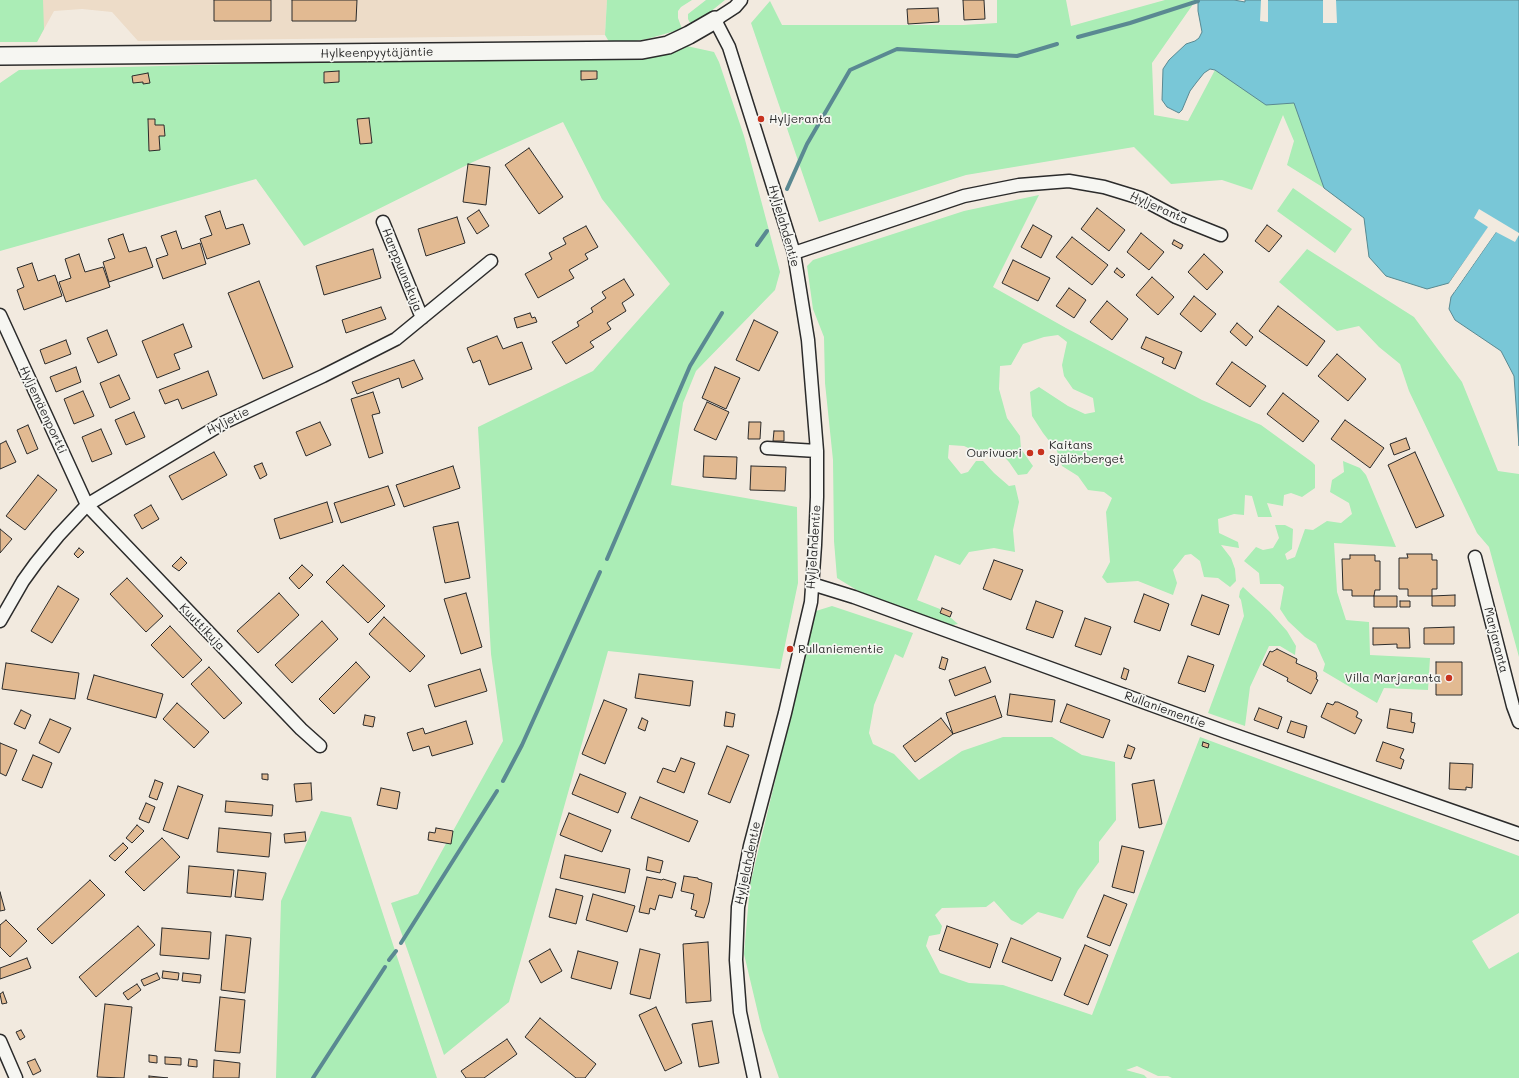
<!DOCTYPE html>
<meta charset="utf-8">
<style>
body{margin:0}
canvas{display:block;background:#f2eadf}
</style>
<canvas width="1519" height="1078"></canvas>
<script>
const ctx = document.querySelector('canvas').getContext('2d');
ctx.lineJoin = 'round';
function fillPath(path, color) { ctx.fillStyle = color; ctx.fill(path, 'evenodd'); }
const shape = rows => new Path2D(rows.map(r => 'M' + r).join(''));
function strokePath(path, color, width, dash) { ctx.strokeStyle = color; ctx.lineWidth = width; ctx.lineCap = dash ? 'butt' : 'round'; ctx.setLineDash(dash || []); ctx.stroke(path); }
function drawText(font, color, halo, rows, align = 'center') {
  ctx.font = font + ' Mali,sans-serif'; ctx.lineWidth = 3.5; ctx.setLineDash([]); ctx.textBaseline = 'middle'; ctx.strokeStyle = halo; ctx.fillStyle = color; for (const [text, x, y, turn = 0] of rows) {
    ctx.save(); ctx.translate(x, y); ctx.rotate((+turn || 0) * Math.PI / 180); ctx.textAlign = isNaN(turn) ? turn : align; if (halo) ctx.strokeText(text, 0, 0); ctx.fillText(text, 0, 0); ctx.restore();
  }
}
const built = shape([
 [0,0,607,0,605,35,138,41,112,12,82,9,54,11,37,42,0,42]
]);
const green = shape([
 [0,0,43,0,44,29,37,42,0,42],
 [607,0,692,0,681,7,678,11,678,18,682,29,647,39,611,45,605,35],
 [706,0,725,0,710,12,690,23,688,19,688,14],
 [997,0,1066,0,1071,26,1165,0,1196,0,1152,63,1154,115,1188,121,1215,70,1293,81,1449,283,1427,289,1386,276,1369,257,1364,218,1324,188,1287,165,1294,141,1283,115,1252,190,1222,180,1171,184,1134,147,966,175,819,222,751,23,770,1,782,25,963,25,997,23],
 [682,45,714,52,719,62,744,136,780,272,775,290,696,371,683,403,671,485,797,507,798,583,780,669,608,651,509,1002,444,1055,391,903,418,894,503,741,491,654,478,427,593,371,670,284,602,199,563,122,473,162,304,246,256,179,0,251,0,83,19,70,661,52],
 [1293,188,1352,229,1335,253,1277,211],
 [1039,195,993,287,1066,328,1202,400,1261,425,1312,462,1315,465,1315,488,1302,497,1291,493,1284,495,1283,506,1267,503,1272,517,1258,517,1252,496,1245,495,1244,515,1234,514,1218,519,1219,533,1238,542,1239,548,1221,545,1231,558,1235,569,1236,581,1230,587,1218,578,1204,577,1200,561,1191,554,1185,555,1173,570,1177,583,1173,595,1138,581,1107,583,1102,577,1110,562,1106,512,1112,498,1104,492,1088,490,1078,476,1062,466,1057,451,1043,433,1032,416,1030,392,1039,387,1068,406,1085,414,1095,412,1093,398,1073,389,1064,376,1062,365,1067,342,1058,335,1044,337,1023,344,1011,365,1000,366,999,389,1007,418,1020,436,1021,449,1033,466,1027,474,1018,475,1009,462,997,449,984,455,964,446,949,445,948,458,961,474,968,472,976,461,983,461,994,473,1009,486,1015,485,1019,502,1013,530,1015,552,994,548,969,552,960,565,935,555,917,600,940,609,940,613,950,617,958,624,948,626,860,592,837,578,834,541,833,460,825,383,824,337,813,309,807,266,813,260,964,211],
 [1307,249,1414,317,1462,382,1498,471,1519,474,1519,657,1489,547,1477,533,1409,391,1400,364,1379,347,1359,326,1337,331,1279,282],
 [1343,461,1360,468,1366,475,1396,547,1334,543,1337,592,1346,620,1369,622,1370,655,1430,658,1428,690,1384,688,1377,703,1323,671,1325,664,1316,644,1305,637,1288,621,1280,609,1284,587,1280,584,1260,584,1259,573,1244,561,1256,547,1263,550,1273,548,1279,538,1275,525,1285,525,1293,529,1292,549,1285,554,1287,560,1295,557,1305,529,1313,530,1327,521,1341,523,1352,514,1349,503,1330,492,1332,480,1344,472],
 [1243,587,1270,612,1287,631,1296,646,1295,655,1280,646,1269,646,1250,687,1245,726,1208,713,1244,616,1241,600,1239,597,1240,591],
 [832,606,913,633,903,658,895,654,874,705,869,733,873,744,894,754,919,780,962,751,1003,737,1052,737,1082,755,1115,762,1116,820,1099,842,1099,862,1078,890,1063,919,1038,912,1022,925,1011,920,994,901,986,907,942,908,935,915,942,926,940,934,929,936,926,946,940,973,969,983,1003,985,1092,1015,1200,737,1519,856,1519,913,1472,941,1489,969,1519,952,1519,1078,1172,1078,1168,1076,1158,1076,1137,1066,1126,1070,1144,1075,1147,1078,779,1078,762,1030,744,954,750,885,816,611],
 [321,811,351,817,437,1078,276,1078,281,901]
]);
const water = shape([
 [1198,0,1234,0,1245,2,1245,0,1519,0,1519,446,1514,376,1501,351,1455,320,1449,309,1451,297,1496,232,1489,227,1449,283,1427,289,1386,276,1369,257,1364,218,1324,188,1294,103,1266,105,1215,70,1210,69,1204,73,1196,83,1190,91,1182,110,1179,113,1167,107,1162,100,1163,69,1169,60,1186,44,1195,41,1199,38,1202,32,1198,11,1198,0]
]);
const pier = shape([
 [1261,0,1268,0,1268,22,1260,21],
 [1323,0,1336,0,1337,23,1323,23],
 [1479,209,1519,233,1519,235,1515,242,1496,232,1454,292,1453,291,1494,232,1489,229,1450,284,1447,286,1488,227,1474,218]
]);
const stream = shape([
 [1078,37,1130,23,1198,1],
 [787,189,807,144,850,70,897,49,1017,56,1057,44],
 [757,245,767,231],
 [607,559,690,366,722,313],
 [503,781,522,745,600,572],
 [401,943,497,791],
 [389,960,396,951],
 [313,1078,385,967]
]);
const building = shape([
 [214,0,271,0,271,21,214,21,214,0],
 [292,0,357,0,356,21,292,21,292,0],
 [963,0,984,0,985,19,964,20,963,0],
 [938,8,939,22,908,24,907,9,938,8],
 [339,71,339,82,324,83,324,72,339,71],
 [581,71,597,71,597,79,581,80,581,71],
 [148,73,150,83,143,84,143,82,133,83,132,76,148,73],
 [369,118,372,143,360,144,357,119,369,118],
 [148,119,155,119,155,125,164,125,165,136,159,136,160,150,149,151,148,119],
 [529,148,563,197,539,214,505,165,529,148],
 [468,164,490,167,486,205,463,202,468,164],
 [1097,208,1125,230,1109,251,1081,229,1097,208],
 [479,210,489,226,477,234,467,218,479,210],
 [220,211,226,229,243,224,250,244,207,259,200,239,212,235,205,216,220,211],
 [457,217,465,243,426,256,418,229,457,217],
 [1033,225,1052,236,1041,258,1021,247,1033,225],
 [1267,225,1282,236,1269,252,1255,241,1267,225],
 [586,226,598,247,585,254,588,259,569,270,574,278,538,298,525,274,552,259,549,253,566,244,563,238,586,226],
 [176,231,182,249,200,243,206,264,163,279,156,259,168,255,161,236,176,231],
 [1141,233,1164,252,1149,270,1127,252,1141,233],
 [123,234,129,252,146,247,153,267,109,282,103,262,115,258,108,239,123,234],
 [1072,237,1108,265,1092,285,1056,257,1072,237],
 [1174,240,1183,245,1181,249,1172,244,1174,240],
 [373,249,381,278,324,295,316,266,373,249],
 [79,254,85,272,103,267,110,287,66,302,59,282,71,278,65,259,79,254],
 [1204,254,1223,272,1207,290,1188,272,1204,254],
 [1013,260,1050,278,1038,301,1002,283,1013,260],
 [32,263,38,281,55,275,62,296,24,310,17,290,24,287,17,268,32,263],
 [1117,268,1125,275,1122,278,1114,272,1117,268],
 [1152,277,1174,297,1158,315,1136,295,1152,277],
 [624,279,634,295,622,303,626,311,607,323,611,329,590,342,594,347,566,364,552,342,579,326,577,322,593,312,591,308,606,298,602,292,624,279],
 [259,281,293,367,263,379,228,293,259,281],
 [1069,288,1086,300,1074,318,1056,306,1069,288],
 [1194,296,1216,314,1201,332,1180,314,1194,296],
 [1107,301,1128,319,1112,340,1090,322,1107,301],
 [1278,306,1325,341,1307,366,1259,331,1278,306],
 [381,307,386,319,346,333,342,320,381,307],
 [530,313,532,318,535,317,537,322,517,328,514,318,530,313],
 [754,320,778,332,759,371,736,360,754,320],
 [1237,323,1253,337,1246,346,1230,332,1237,323],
 [183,324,192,347,174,354,180,369,157,378,142,341,183,324],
 [107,330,117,355,98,363,87,338,107,330],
 [497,336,503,349,522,342,532,369,489,385,480,360,473,363,467,348,497,336],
 [1146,337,1182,352,1175,369,1162,363,1164,358,1141,348,1146,337],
 [66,340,71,354,45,364,40,350,66,340],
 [1337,354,1366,379,1348,401,1318,376,1337,354],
 [414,360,423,379,402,388,399,378,357,394,352,382,414,360],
 [1232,362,1266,386,1250,407,1216,384,1232,362],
 [76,367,81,382,56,392,50,377,76,367],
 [715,367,740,378,726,409,702,398,715,367],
 [208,371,217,395,182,409,178,399,165,404,159,390,208,371],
 [119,375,130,399,110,408,100,383,119,375],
 [83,391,94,416,74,424,64,399,83,391],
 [373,392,380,413,372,415,383,453,369,458,351,399,373,392],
 [1283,393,1319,421,1303,442,1267,414,1283,393],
 [707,402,729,412,716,440,694,430,707,402],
 [134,412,145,437,126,445,115,420,134,412],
 [1345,420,1384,448,1370,468,1331,439,1345,420],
 [320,422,331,445,306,456,296,432,320,422],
 [749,422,761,422,760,439,748,439,749,422],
 [28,425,38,449,27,454,17,430,28,425],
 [101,429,112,454,92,462,82,437,101,429],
 [774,431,784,431,784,441,773,441,774,431],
 [1406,438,1410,449,1394,455,1390,444,1406,438],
 [6,441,16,462,0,469,0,444,6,441],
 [214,452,227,475,182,500,169,476,214,452],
 [1415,452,1444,516,1416,528,1388,465,1415,452],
 [704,456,737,457,736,479,703,477,704,456],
 [262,463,267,475,260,479,254,466,262,463],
 [453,466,460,488,404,507,396,485,453,466],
 [751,466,786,467,785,491,750,490,751,466],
 [38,475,57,490,25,530,6,516,38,475],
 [388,486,395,505,341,523,334,503,388,486],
 [327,502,333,522,280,539,274,519,327,502],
 [151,505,159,519,142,529,134,515,151,505],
 [458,522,470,578,445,583,433,527,458,522],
 [0,529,12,539,0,553,0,529],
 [79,548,84,552,78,558,74,554,79,548],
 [1407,554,1432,554,1432,560,1437,560,1437,589,1432,589,1432,596,1408,596,1408,589,1399,589,1399,558,1408,558,1407,554],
 [1350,555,1375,555,1375,561,1380,561,1380,590,1375,590,1374,596,1352,596,1352,590,1343,590,1342,559,1350,559,1350,555],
 [181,557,187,563,179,571,172,566,181,557],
 [994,560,1023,570,1011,600,983,589,994,560],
 [302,565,313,575,299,589,289,578,302,565],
 [343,565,385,606,368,623,326,582,343,565],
 [127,578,163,616,146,632,110,594,127,578],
 [58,586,79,599,52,643,31,631,58,586],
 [279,593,299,615,258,653,237,631,279,593],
 [466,593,482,647,461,654,444,599,466,593],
 [1144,594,1169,604,1160,631,1134,622,1144,594],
 [1202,595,1229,605,1219,635,1191,625,1202,595],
 [1455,595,1455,606,1432,606,1432,596,1455,595],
 [1374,596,1397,596,1397,607,1374,607,1374,596],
 [1036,601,1063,611,1053,638,1026,629,1036,601],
 [1400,601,1410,601,1410,607,1400,607,1400,601],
 [942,608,952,612,950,617,940,613,942,608],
 [384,617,425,656,410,672,369,634,384,617],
 [1085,618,1111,627,1101,655,1075,646,1085,618],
 [322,621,338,639,292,683,275,665,322,621],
 [170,626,202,660,183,678,151,645,170,626],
 [1454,627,1454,644,1424,644,1424,628,1454,627],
 [1373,628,1409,628,1410,648,1397,648,1397,644,1373,645,1373,628],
 [1277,649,1297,659,1296,663,1316,672,1317,676,1316,679,1318,680,1311,694,1287,681,1288,678,1263,665,1270,651,1272,652,1277,649],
 [1188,656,1214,665,1205,692,1178,683,1188,656],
 [942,657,948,659,945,670,939,668,942,657],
 [356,662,370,677,334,714,319,699,356,662],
 [1436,662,1462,662,1462,695,1436,695,1436,662],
 [6,663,79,673,75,699,2,689,6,663],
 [209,667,242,703,224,719,191,684,209,667],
 [985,667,991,682,955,696,949,680,985,667],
 [1124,668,1129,670,1126,680,1121,678,1124,668],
 [480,669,487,691,435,707,428,685,480,669],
 [639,674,693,681,690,706,635,698,639,674],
 [94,675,163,694,156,718,87,699,94,675],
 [1010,694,1055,700,1052,722,1007,715,1010,694],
 [995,696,1002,717,953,734,946,713,995,696],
 [604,700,627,709,605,764,582,754,604,700],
 [1335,702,1338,702,1357,711,1358,713,1356,717,1362,720,1355,734,1321,717,1327,703,1333,705,1335,702],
 [177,703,209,732,194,748,163,719,177,703],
 [1067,704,1110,720,1103,738,1060,722,1067,704],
 [1259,708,1282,717,1278,729,1254,720,1259,708],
 [1390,709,1412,713,1411,722,1415,723,1413,733,1387,728,1390,709],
 [21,710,31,715,25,729,14,724,21,710],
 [726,712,735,714,733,727,724,726,726,712],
 [365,715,375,717,373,727,363,725,365,715],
 [642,718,648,721,645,731,638,728,642,718],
 [941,718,953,734,915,762,903,746,941,718],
 [50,719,71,728,59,753,39,743,50,719],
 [466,721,473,744,432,756,429,746,413,751,407,733,423,728,425,734,466,721],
 [1291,721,1307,726,1304,738,1287,732,1291,721],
 [1203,742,1209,744,1208,748,1202,746,1203,742],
 [1383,742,1404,749,1400,758,1404,760,1401,769,1376,761,1383,742],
 [0,743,17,750,6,776,0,773,0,743],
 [1128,745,1135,748,1131,759,1124,757,1128,745],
 [727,746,749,755,730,803,708,794,727,746],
 [33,755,52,763,42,788,22,780,33,755],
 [681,758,695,763,684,793,657,782,663,768,675,772,681,758],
 [1450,763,1473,764,1472,788,1466,787,1466,790,1449,789,1450,763],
 [262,774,268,774,268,780,262,779,262,774],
 [580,774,626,793,618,813,572,794,580,774],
 [155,780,163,783,157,800,149,797,155,780],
 [1154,780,1162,824,1139,828,1132,784,1154,780],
 [311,783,312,800,296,802,294,784,311,783],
 [178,786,203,795,188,839,163,830,178,786],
 [381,788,400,792,397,809,377,805,381,788],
 [640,797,698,821,689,842,631,818,640,797],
 [226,801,273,805,272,816,225,812,226,801],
 [146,803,155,807,149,823,139,819,146,803],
 [569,813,611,830,602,852,560,835,569,813],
 [137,825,144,831,132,843,126,838,137,825],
 [219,828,271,833,269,857,217,852,219,828],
 [436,828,453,831,451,844,428,840,429,832,435,833,436,828],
 [305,832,306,841,285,843,284,834,305,832],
 [162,838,180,857,144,891,125,872,162,838],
 [123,843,128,848,115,861,109,856,123,843],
 [1122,846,1144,851,1134,893,1112,887,1122,846],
 [565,855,630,869,625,893,560,878,565,855],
 [648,857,663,861,660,873,646,870,648,857],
 [189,866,234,870,231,897,187,893,189,866],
 [238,870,266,873,263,900,235,897,238,870],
 [684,876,698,878,698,879,712,883,709,902,704,918,695,916,697,911,691,909,694,894,681,891,684,876],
 [647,877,662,880,663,879,676,883,672,898,659,895,655,910,650,908,649,914,639,912,647,877],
 [90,880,105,895,52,944,37,929,90,880],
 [556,889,583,896,576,924,549,917,556,889],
 [0,892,5,910,0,911,0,892],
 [593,894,635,906,627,932,586,920,593,894],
 [1104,895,1127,904,1110,946,1087,937,1104,895],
 [6,920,27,941,10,957,0,947,0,925,6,920],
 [138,926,155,945,96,997,79,977,138,926],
 [947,926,998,944,990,968,939,950,947,926],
 [162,928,211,932,209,959,160,955,162,928],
 [226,935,251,938,245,993,221,990,226,935],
 [1011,938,1061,958,1052,981,1002,962,1011,938],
 [708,942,711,1001,686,1003,683,944,708,942],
 [1085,945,1108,955,1088,1005,1064,995,1085,945],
 [550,949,562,971,541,983,529,961,550,949],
 [640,949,660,954,650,999,630,994,640,949],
 [578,951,618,962,611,989,571,978,578,951],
 [27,958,31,968,0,979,0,968,27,958],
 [163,971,179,973,178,980,162,978,163,971],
 [157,973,160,979,144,986,141,980,157,973],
 [183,973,201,975,200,983,182,981,183,973],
 [137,984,141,990,128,1000,123,993,137,984],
 [3,992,7,1003,2,1004,0,994,3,992],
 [220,997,245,1000,240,1053,215,1051,220,997],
 [105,1004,132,1007,124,1078,97,1077,105,1004],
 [656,1007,682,1063,665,1071,639,1015,656,1007],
 [540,1018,596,1064,585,1078,576,1078,525,1037,540,1018],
 [712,1021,719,1063,699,1067,692,1024,712,1021],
 [21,1030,25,1037,20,1040,16,1032,21,1030],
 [507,1039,517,1054,484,1078,466,1078,461,1071,507,1039],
 [149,1055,157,1056,157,1063,149,1062,149,1055],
 [165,1057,181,1058,181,1065,165,1064,165,1057],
 [35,1059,41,1071,33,1075,27,1062,35,1059],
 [189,1059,197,1060,197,1067,188,1066,189,1059],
 [214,1060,240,1063,239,1078,213,1078,214,1060],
 [149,1076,168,1078,149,1078,149,1076]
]);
const street = shape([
 [741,0,735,7,715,20,729,47,794,253,808,340,817,451,817,497,815,545,811,602,785,713,750,846,738,907,736,960,740,1012,754,1078],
 [383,222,422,318],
 [794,253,964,196,1019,185,1069,181,1104,187,1140,198,1176,217,1221,235],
 [0,315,87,505,301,729,320,746],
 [767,448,817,451],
 [1475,557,1513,706,1519,722],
 [812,584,854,597,1226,732,1519,834],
 [0,621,23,581,36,563,58,536,87,505,225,422,323,376,396,339,491,261],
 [0,1041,16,1078]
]);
const secondary = shape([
 [0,56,642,50,668,45,689,35,715,20]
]);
const markers = [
 [761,119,4,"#c8321e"],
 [1041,452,4,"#c8321e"],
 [1030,453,4,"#c8321e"],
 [790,649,4,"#c8321e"],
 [1449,678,4,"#c8321e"]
];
const streetNames = [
 ["Hylkeenpyytäjäntie",377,53,-1],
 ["Hyljeranta",1159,208,24],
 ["Hyljelahdentie",784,226,74],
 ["Harppuunakuja",402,270,68],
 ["Hyljemäenportti",43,410,65],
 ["Hyljetie",228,421,-27],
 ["Hyljelahdentie",814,547,-86],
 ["Kuuttikuja",202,627,46],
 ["Marjaranta",1496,640,76],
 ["Rullaniementie",1165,710,20],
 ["Hyljelahdentie",748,863,-78]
];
const poiNames = [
 ["Hyljeranta",769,119],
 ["Kaitans",1049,445],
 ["Själörberget",1049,459],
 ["Ourivuori",1022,453,"right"],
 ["Rullaniementie",798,649],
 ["Villa Marjaranta",1441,678,"right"]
];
fillPath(built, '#eddcc8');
fillPath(green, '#abedb6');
fillPath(water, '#79c7d7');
strokePath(water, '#5a8992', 1);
fillPath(pier, '#f2eadf');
strokePath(stream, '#5a8992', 4);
fillPath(building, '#e2ba92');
strokePath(building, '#2b2b2b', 1);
strokePath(street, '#2b2b2b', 15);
strokePath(secondary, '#2b2b2b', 20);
strokePath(street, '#f6f6f2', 12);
strokePath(secondary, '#f6f6f2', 17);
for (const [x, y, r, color] of markers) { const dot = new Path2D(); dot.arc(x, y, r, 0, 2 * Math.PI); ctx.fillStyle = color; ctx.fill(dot); strokePath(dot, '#f6f6f2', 1.5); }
drawText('12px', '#2b2b2b', '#f6f6f2', streetNames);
drawText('12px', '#2b2b2b', '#f6f6f2', poiNames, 'left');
</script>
